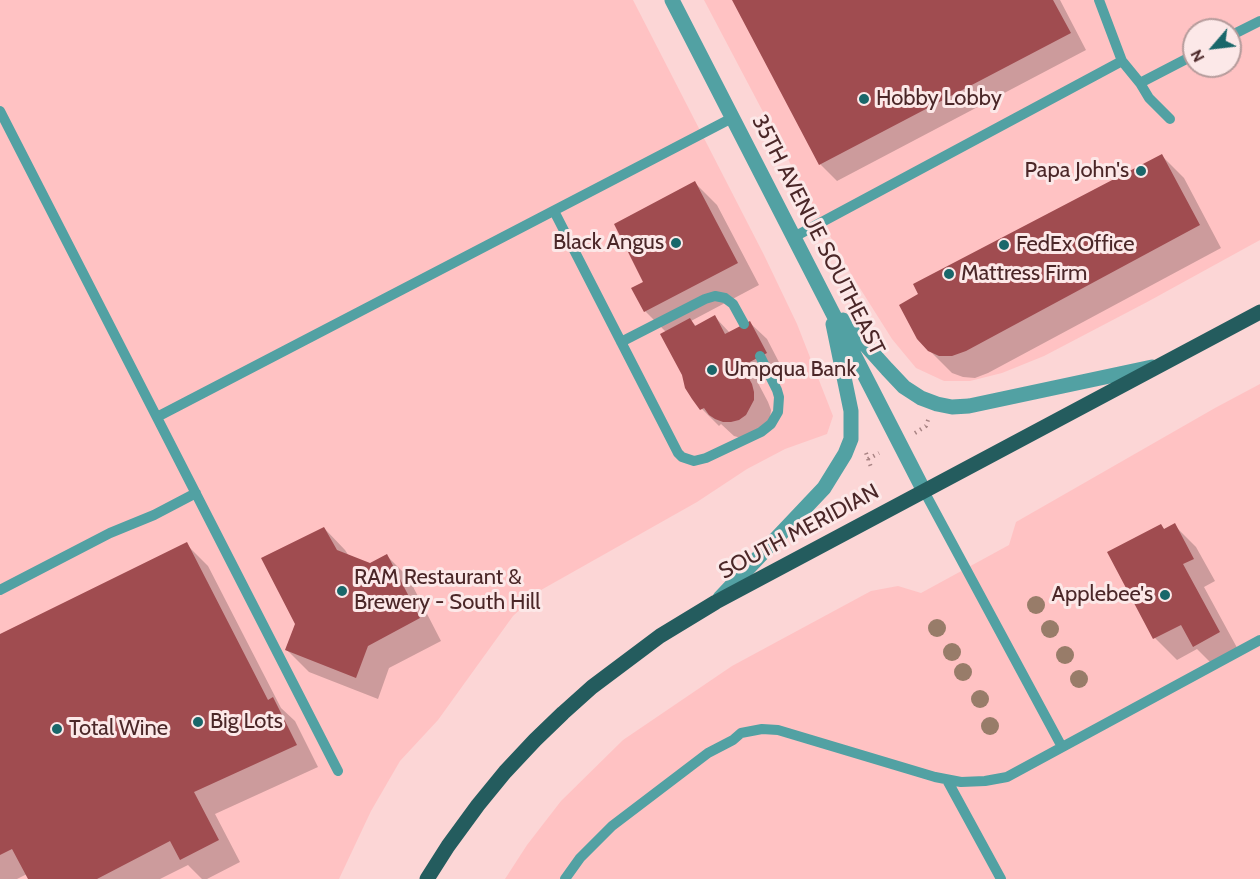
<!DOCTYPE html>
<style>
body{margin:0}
#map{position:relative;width:1260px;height:879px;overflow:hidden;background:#fcd6d6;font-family:Cabin,sans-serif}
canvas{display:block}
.north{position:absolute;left:1182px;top:18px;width:60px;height:60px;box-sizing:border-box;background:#fce8e8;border:2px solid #b59b9b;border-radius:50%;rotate:242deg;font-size:16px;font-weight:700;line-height:24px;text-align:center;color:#4b2728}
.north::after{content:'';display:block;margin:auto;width:21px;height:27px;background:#19676a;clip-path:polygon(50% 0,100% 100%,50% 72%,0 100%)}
</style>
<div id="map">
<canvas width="1260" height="879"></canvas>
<div class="north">N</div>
</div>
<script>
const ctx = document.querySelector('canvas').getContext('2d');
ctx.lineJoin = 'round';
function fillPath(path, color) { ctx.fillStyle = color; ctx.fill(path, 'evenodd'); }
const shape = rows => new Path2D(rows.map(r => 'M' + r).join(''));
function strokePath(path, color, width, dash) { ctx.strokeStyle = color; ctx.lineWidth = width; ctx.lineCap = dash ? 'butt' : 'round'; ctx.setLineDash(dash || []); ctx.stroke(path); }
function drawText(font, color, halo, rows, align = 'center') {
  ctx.font = font + ' Cabin,sans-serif'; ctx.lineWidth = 6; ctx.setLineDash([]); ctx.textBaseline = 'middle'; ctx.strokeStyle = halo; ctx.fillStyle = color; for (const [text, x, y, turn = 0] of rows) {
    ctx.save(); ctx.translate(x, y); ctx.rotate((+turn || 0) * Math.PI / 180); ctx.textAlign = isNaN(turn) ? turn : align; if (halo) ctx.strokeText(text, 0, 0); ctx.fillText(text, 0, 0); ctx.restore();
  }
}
const built = shape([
 [0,0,633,0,764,255,797,324,833,416,827,434,785,449,747,469,697,502,541,590,513,616,438,720,400,761,371,811,339,879,0,879],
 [704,0,1260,0,1260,240,1149,301,1044,356,1002,373,970,381,944,381,916,368,892,339,851,274,790,163],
 [1194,30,1230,30,1230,66,1194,66],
 [1260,384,1260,879,505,879,527,845,561,801,623,740,732,666,871,591,898,586,921,593,1009,545,1016,522,1215,408]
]);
const shadow = shape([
 [734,0,1060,0,1086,50,837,181,820,164],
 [1162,156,1184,178,1221,248,988,373,975,378,963,377,952,373,929,350],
 [695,183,717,205,759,285,691,321,697,327,715,317,730,333,750,323,767,339,783,370,758,383,768,402,771,410,770,418,767,425,741,438,734,436,721,424,719,426,702,409,666,332,645,311,645,282],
 [1174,525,1196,547,1215,581,1204,587,1241,655,1216,668,1197,649,1177,660,1155,638,1161,526,1165,530],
 [324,528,345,550,349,556,370,564,386,555,408,577,441,641,389,668,378,699,309,672,287,650,297,624],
 [186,544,208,566,281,708,295,721,318,767,215,814,240,862,207,879,202,879,188,865,160,879,29,879,27,874,17,879,0,879,0,635]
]);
const building = shape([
 [732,0,1053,0,1071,33,819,165],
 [1162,154,1200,225,966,351,952,356,939,356,928,351,917,339,899,305,918,294,913,284],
 [695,181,738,263,644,312,631,288,643,282,614,224],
 [715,315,725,334,750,321,767,353,742,366,752,384,754,392,754,400,746,415,739,420,731,422,723,422,715,419,709,415,704,408,700,410,692,399,685,388,682,375,660,334,690,318,695,326],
 [1175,523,1194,559,1183,564,1220,632,1193,647,1181,625,1153,639,1107,552,1161,524,1164,529],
 [324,527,337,550,370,563,387,554,420,618,368,646,356,678,285,650,295,624,261,558],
 [187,542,268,700,273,697,297,745,194,792,219,840,180,860,170,841,97,879,28,879,12,849,0,855,0,634]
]);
const path = shape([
 [915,433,926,426,928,420],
 [866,453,871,467],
 [868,459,879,453]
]);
const service = shape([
 [1230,36,1260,21],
 [1122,61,1140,83,1149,98,1170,119],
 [1140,83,1194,55],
 [0,111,338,771],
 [554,211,678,453,682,457,694,461,706,458,761,432,771,424,778,412,779,397,777,390,760,356],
 [794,237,1122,61,1099,0],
 [621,342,705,299,715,296,725,298,733,304,744,324],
 [157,417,732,118],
 [924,491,1062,747],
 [0,590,110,533,154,515,196,493],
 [947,780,1001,879],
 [565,879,580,858,612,826,708,753,733,740,741,733,762,729,778,730,935,777,961,782,985,781,1007,777,1260,640]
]);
const tertiary = shape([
 [672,0,924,491],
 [843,320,887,369,904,387,921,398,937,404,952,407,969,406,1152,367],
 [720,598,824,488,845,454,851,439,851,411,833,324]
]);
const primary = shape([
 [427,879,448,846,478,805,505,772,535,740,563,713,592,687,660,636,716,602,1260,312]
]);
const trees = [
 [1036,605],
 [937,628],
 [1050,629],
 [952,652],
 [1065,655],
 [963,672],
 [1079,679],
 [980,699],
 [990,726]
];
const markers = [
 [864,99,6,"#19676a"],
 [1141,171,6,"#19676a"],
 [676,243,6,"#19676a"],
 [1004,245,6,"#19676a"],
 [949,274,6,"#19676a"],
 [712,370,6,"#19676a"],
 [342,591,6,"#19676a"],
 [1165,595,6,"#19676a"],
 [198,722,6,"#19676a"],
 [57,729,6,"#19676a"]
];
const poiNames = [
 ["Hobby Lobby",876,99],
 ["Papa John's",1129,171,"right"],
 ["Black Angus",664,243,"right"],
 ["FedEx Office",1016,245],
 ["Mattress Firm",961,274],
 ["Umpqua Bank",724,370],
 ["RAM Restaurant &",354,578],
 ["Brewery - South Hill",354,603],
 ["Applebee's",1153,595,"right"],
 ["Big Lots",210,722],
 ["Total Wine",69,729]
];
const streetNames = [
 ["35TH AVENUE SOUTHEAST",818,235,63],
 ["SOUTH MERIDIAN",799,532,-28]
];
fillPath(built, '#ffc2c3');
fillPath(shadow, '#0003');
fillPath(building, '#a04c50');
strokePath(path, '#a98484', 4, [1.5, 4.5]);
strokePath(service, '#52a1a3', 10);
strokePath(tertiary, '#52a1a3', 15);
strokePath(primary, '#245c5e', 15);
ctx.fillStyle = '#987c69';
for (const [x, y] of trees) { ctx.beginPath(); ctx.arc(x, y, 9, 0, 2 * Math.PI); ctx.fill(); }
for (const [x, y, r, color] of markers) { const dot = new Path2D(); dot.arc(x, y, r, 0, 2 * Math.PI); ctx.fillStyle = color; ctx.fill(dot); strokePath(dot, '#fce8e8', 2); }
drawText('22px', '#4b2728', '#fce8e8', poiNames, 'left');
drawText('22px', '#4b2728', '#fce8e8', streetNames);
</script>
